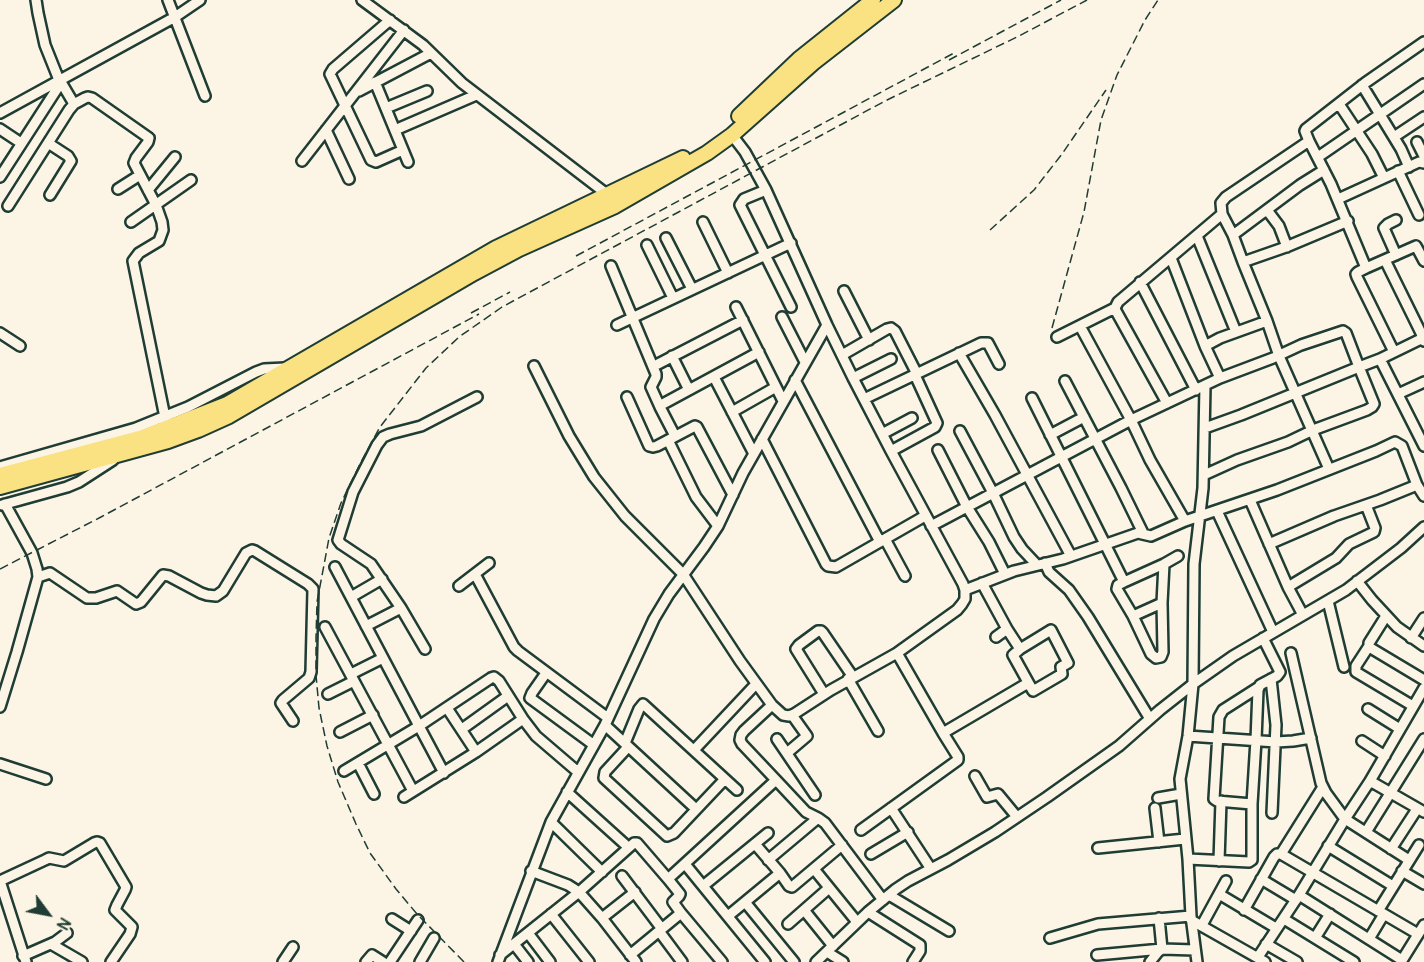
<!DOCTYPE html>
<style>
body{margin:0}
#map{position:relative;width:1424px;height:962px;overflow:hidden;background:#fcf5e5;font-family:Pangolin,sans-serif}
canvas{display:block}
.north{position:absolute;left:18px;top:884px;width:60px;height:60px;-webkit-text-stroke:4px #fcf5e5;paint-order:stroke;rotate:122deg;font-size:16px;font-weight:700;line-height:24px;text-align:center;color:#1f3d34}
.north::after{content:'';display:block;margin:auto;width:21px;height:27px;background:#1f3d34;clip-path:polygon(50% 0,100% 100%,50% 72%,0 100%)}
</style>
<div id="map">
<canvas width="1424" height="962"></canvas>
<div class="north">N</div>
</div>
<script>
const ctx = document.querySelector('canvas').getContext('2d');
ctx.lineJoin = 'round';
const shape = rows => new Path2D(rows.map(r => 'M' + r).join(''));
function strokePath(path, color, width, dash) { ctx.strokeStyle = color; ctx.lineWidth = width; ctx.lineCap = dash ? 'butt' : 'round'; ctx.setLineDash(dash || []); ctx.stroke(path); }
const minor = shape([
 [36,0,38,13,45,45,59,80],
 [168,0,205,96],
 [362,0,423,45,462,83,608,195,610,198],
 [390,20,333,69,330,74,371,160,376,162,403,150],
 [61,82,74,104],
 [375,82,408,162],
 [1362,85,1401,149,1409,167],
 [359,91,431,53],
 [1339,104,1372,154,1384,178],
 [386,108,427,91],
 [0,113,175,17,200,0],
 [0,129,21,143],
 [326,130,349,179],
 [395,130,476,95],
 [1394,137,1424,117],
 [1309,141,1331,184,1366,268,1416,246,1424,261],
 [1417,142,1424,156],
 [48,143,68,156,71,161,50,195],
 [1318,157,1424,84],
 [302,161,404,30],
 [1398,171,1419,215],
 [0,177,62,81],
 [118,189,140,175],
 [148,190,175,157],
 [766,190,744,199,740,205,791,307],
 [1338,199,1419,162,1424,163],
 [8,206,69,110,74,104,85,98,88,97,92,98,149,138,148,142,136,158,134,163,156,205,162,222,163,230,159,241,139,253,133,261,167,427],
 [1267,210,1279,226,1287,247],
 [1222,214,1233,235,1243,262,1286,247,1348,221],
 [1396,220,1388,224,1384,228,1396,255],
 [131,222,191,180],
 [703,222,728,273],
 [1233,235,1300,185,1324,170],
 [1197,236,1236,332],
 [666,238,692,289],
 [647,245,673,298],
 [1171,258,1205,346,1220,378],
 [1385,260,1421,333,1423,340],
 [1243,262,1267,321,1279,356,1329,469],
 [611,266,656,374,656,377,651,387,660,407],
 [1366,268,1358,272,1356,274,1357,277,1394,352],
 [1140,282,1196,390],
 [844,291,869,340],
 [736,307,783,401],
 [782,317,805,362],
 [617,325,791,243],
 [1080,326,1131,420,1150,460,1185,521],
 [0,333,20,346],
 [1057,337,1115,308],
 [1205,346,1220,338,1267,321],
 [959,353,995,415,1071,556],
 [842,355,887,329,891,328,895,331,917,374],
 [672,356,689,390],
 [1380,359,1424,446],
 [658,364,743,320],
 [534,366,569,436,594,477,625,516,683,574,740,661,772,705,783,715,789,716,794,714,831,690,897,653,957,610,962,604,965,599,965,590,963,584,891,451,853,378,827,325,766,190,745,152,732,135],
 [714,377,754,454],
 [853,378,891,359],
 [795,380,880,542],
 [1065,381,1121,488,1143,533],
 [1398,394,1424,382],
 [627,397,649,446,653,447,657,446,695,426,697,427,733,495],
 [1032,398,1124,582,1118,585,1117,589,1133,616,1151,654,1156,658,1161,657,1163,652,1162,603,1164,564],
 [864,399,981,343,988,343,999,364],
 [1167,403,1116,311,1115,308,1118,302,1222,214,1221,203,1226,197,1309,141,1305,131,1306,129,1365,83,1424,42],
 [732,412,776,387],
 [960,431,993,493,1014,537,1022,549,1037,565],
 [882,434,912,418],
 [1050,435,1084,417],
 [675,436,661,409,660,407,661,405,759,352],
 [762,439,826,564,828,566,836,567,925,516],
 [668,440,696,497,718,526],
 [938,450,967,507,989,542,1005,574],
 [891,451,935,427,937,423,915,375],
 [0,467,136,428,188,407,256,372,264,369,285,368],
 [1204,475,1237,460,1288,442,1313,430,1367,410,1372,407,1374,404,1359,367,1241,415,1205,428],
 [1250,500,1288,587,1303,615],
 [2,505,67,487,79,482,113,460],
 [1217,511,1273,632],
 [931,526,1131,420,1220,378,1273,358,1301,345,1343,331,1346,333,1359,367,1380,359,1419,340,1421,339,1424,341],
 [885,539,905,576],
 [1269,544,1334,516,1380,500,1417,485],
 [1045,563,1049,572,1069,590,1088,617,1150,719],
 [335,567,419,726,491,678,494,677,499,681,523,719,536,736,578,772],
 [475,574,514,647,518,651,608,718],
 [38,577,50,573,87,598,96,598,117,591,136,604,141,602,163,575,169,576,201,593,207,595,216,596,223,591,246,553,252,550,255,551,308,584,313,589,311,672,309,678,283,700,281,703,293,721],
 [1357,581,1372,600,1397,627,1424,646],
 [1124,582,1164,564,1178,556],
 [982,583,1007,629,996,637],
 [459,586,489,563],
 [1288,587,1336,558,1349,544,1374,532,1375,528,1366,505],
 [965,590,1014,571,1063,559,1138,533,1151,536,1185,521,1277,490,1376,451,1395,442,1402,446,1417,485,1424,496],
 [351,597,382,579],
 [1328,601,1344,667],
 [401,608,371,564,341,544,338,540,353,492,377,445,383,437,390,434,421,426,477,397],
 [1133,616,1162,603],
 [1386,616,1369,643,1369,647,1424,680],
 [366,626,401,608,425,649],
 [325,627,413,791],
 [1007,629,1020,649,1051,630,1068,663,1061,667,1062,674,1033,691,1013,655,1020,649],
 [1411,638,1424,618],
 [1369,646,1356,666,1356,672,1413,706],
 [1291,653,1321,783,1326,793,1345,819,1409,860],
 [546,673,532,693,530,698,594,745],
 [351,674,383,658],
 [848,679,878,731],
 [1271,679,1276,725,1272,813],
 [1424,688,1370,781,1424,812],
 [328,694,354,681],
 [824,694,796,649,799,645,818,631,821,631,823,633,853,677],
 [0,707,17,652,38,577,37,569,32,553,5,504],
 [447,708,476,752],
 [1368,709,1400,729],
 [605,725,696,809],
 [462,729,508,696],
 [340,732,373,715],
 [943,733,1028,683],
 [1188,736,1276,742,1293,741,1311,738],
 [777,739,815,795],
 [1362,741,1385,756],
 [625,743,639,709,643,704,737,790],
 [628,747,605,772,604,778,667,836,674,833,725,779],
 [694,750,756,684],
 [787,753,807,736,792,715],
 [358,763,374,794],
 [0,764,46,779],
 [344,771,419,726,444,773],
 [975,776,987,797,998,794,1017,817],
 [776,780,806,812,818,818,825,823,883,900],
 [567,792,628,847],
 [404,797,476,752,523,719],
 [1158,798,1181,794],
 [1252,804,1217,801,1214,799,1219,717,1223,710,1259,687],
 [891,808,931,869],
 [1155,808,1159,842],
 [551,822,602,872],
 [861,830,958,760,958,757,943,733,897,653],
 [1366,832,1424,739],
 [1328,846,1393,886],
 [1098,848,1185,839],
 [1391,849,1417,809],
 [871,854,908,832],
 [1281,854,1323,787],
 [1188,859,1249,862,1252,860,1252,804,1256,740,1258,690,1260,685,1277,676,1280,672,1263,638],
 [768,860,818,818],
 [1219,861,1221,801],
 [685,864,765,962],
 [814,869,857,922],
 [531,871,568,885,579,892,602,918,636,962],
 [1402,871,1424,884],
 [780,873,789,886,792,887,842,845],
 [622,876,662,929],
 [1261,879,1296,900],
 [0,881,45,860,49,858,64,861,94,843,97,842,100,843,126,887,125,890,117,905,115,910,132,927,130,934,111,962],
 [0,881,26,962],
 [703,886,768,833],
 [1219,894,1276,928],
 [889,895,949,931],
 [1299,895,1402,960],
 [745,902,794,962],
 [804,910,833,946],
 [1244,910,1274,857,1277,854,1281,854,1418,934],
 [1378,911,1419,845],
 [868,912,920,945,920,951,913,962],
 [681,913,722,962],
 [551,914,589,962],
 [728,916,780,873,755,844],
 [602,918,635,892],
 [392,919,411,931],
 [1284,919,1354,962],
 [1191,920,1265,962],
 [788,924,829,888],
 [1202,925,1226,881],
 [659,931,682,962],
 [528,933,550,962],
 [1050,938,1098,924,1191,916],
 [1315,938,1330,914],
 [1369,939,1384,914],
 [51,944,82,962],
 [514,944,528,962],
 [1266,944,1297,962],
 [827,952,843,962],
 [500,955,579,892,634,843,637,843,668,879],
 [630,955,681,913,673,902,679,896,680,894,668,879,776,780,742,744,740,740,741,735,744,731,772,705],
 [1097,955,1162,949,1159,918],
 [23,956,55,942,67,933],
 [1258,957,1299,895,1345,819,1370,781],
 [283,962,293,947],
 [366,962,372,955,383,962],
 [390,962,418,920],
 [420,962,434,938],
 [498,962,551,822,605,725,654,619,669,594,704,547,718,526,743,473,827,325],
 [816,962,868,912,896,889,908,881,948,860,995,832,1047,797,1119,746,1160,710,1193,684,1233,656,1346,590,1401,548,1424,527],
 [1150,962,1158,952,1162,949,1195,950],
 [1197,962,1191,916,1188,859,1180,779,1188,736,1193,684,1194,564,1203,488,1205,386],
 [1401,962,1424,925]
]);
const highway = shape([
 [739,116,799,59,873,0],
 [0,475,143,437,227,404,496,248,683,158],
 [0,487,168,441,198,430,229,416,474,273,519,249,615,206,707,153,732,135,813,63,894,0]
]);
const rail = shape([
 [949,60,1061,0],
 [990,230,1034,190,1062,154,1106,90],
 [576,256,954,53],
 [471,313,510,292],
 [1052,328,1084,212,1101,120,1117,75,1145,20,1158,0],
 [0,569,101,517,479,314],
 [464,962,417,914,396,889,370,853,356,824,338,782,327,746,319,708,316,675,316,638,317,602,324,565,329,538,341,503,360,464,380,427,426,368,459,337,502,307,885,101,1019,36,1087,0]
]);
strokePath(minor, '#1f3d34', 14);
strokePath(highway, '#1f3d34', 18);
strokePath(minor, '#fcf5e5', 9);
strokePath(highway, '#fae181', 14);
strokePath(rail, '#1f3d34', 1.5, [9, 4.5]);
</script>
